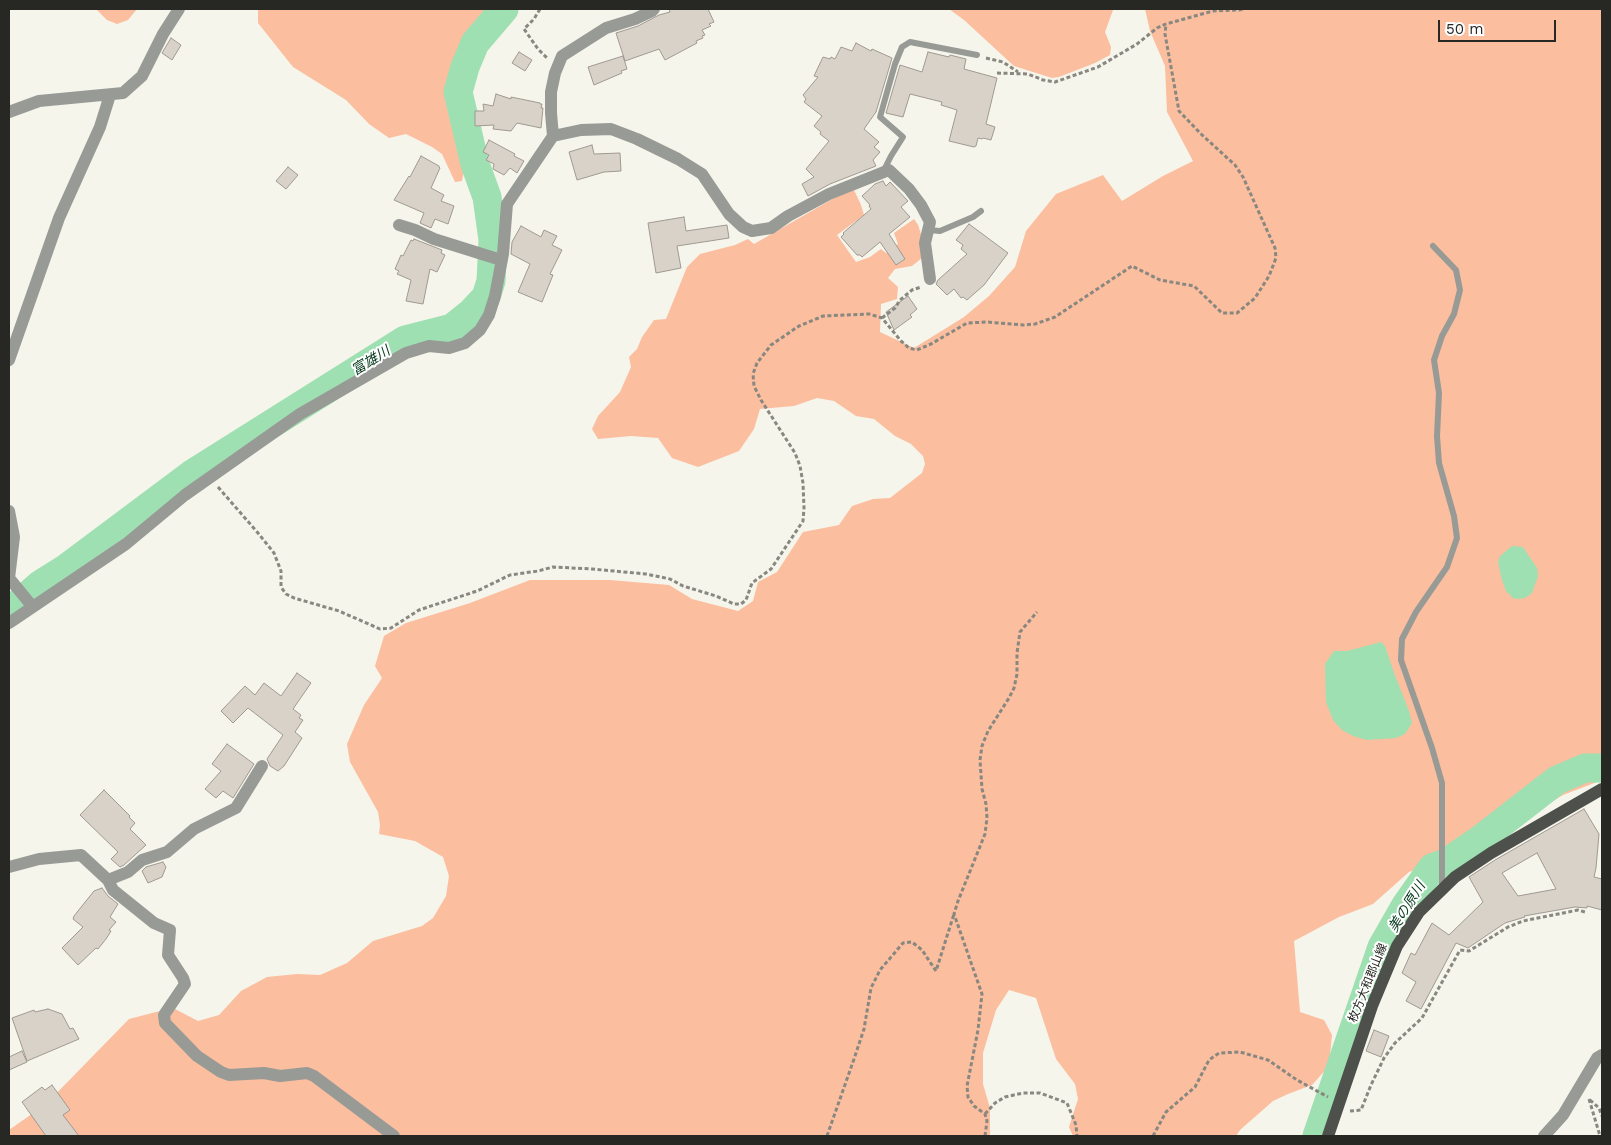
<!DOCTYPE html>
<meta charset="utf-8">
<style>
body{margin:0}
#map{position:relative;width:1611px;height:1145px;overflow:hidden;background:#f6f5eb;font-family:"Work Sans",sans-serif}
canvas{display:block}
.frame{position:absolute;inset:0;border:10px solid #272723;pointer-events:none}
.scale{position:absolute;left:1438px;top:20px;width:118px;height:22px;box-sizing:border-box;border:2px solid #272723;border-top:0;padding-left:6px;font-size:15px;line-height:18px;white-space:nowrap;color:#272723;-webkit-text-stroke:4px #fff;paint-order:stroke}
</style>
<div id="map">
<canvas width="1611" height="1145"></canvas>
<div class="frame"></div>
<div class="scale">50 m</div>
</div>
<script>
const ctx = document.querySelector('canvas').getContext('2d');
ctx.lineJoin = 'round';
function fillPath(path, color) { ctx.fillStyle = color; ctx.fill(path, 'evenodd'); }
const shape = rows => new Path2D(rows.map(r => 'M' + r).join(''));
function strokePath(path, color, width, dash) { ctx.strokeStyle = color; ctx.lineWidth = width; ctx.lineCap = dash ? 'butt' : 'round'; ctx.setLineDash(dash || []); ctx.stroke(path); }
function drawText(font, color, halo, rows, align = 'center') {
  ctx.font = font + ' "Work Sans","Noto Sans JP",sans-serif'; ctx.lineWidth = 4; ctx.setLineDash([]); ctx.textBaseline = 'middle'; ctx.strokeStyle = halo; ctx.fillStyle = color; for (const [text, x, y, turn = 0] of rows) {
    ctx.save(); ctx.translate(x, y); ctx.rotate((+turn || 0) * Math.PI / 180); ctx.textAlign = isNaN(turn) ? turn : align; if (halo) ctx.strokeText(text, 0, 0); ctx.fillText(text, 0, 0); ctx.restore();
  }
}
const green = shape([
 [96,9,137,9,128,20,117,24,107,20],
 [258,9,498,9,478,28,454,70,448,105,463,147,465,165,462,181,455,182,442,154,432,147,406,134,389,138,369,124,346,100,293,67,258,23],
 [949,9,1115,9,1113,10,1105,32,1111,47,1110,55,1095,63,1059,77,1052,78,1014,66,964,20],
 [1145,9,1602,9,1602,780,1563,795,1466,853,1409,872,1373,904,1339,917,1294,941,1300,1012,1324,1020,1332,1035,1329,1066,1312,1085,1288,1094,1273,1101,1240,1130,1236,1136,1073,1136,1069,1127,1078,1099,1075,1084,1056,1059,1036,998,1009,990,996,1010,983,1053,983,1084,990,1108,990,1136,9,1136,9,1130,46,1104,129,1019,156,1012,175,1009,198,1021,219,1015,241,991,267,977,297,974,320,975,347,963,373,941,422,926,433,918,446,896,449,876,443,857,415,841,379,834,380,825,378,812,350,762,347,744,364,705,382,678,375,666,384,636,406,623,470,603,530,580,610,580,669,585,692,599,738,611,753,601,758,582,777,572,803,532,839,525,852,506,873,499,890,498,922,473,925,464,923,456,911,444,895,436,874,419,856,416,834,401,817,398,794,406,760,409,754,429,739,451,698,467,672,458,658,438,631,436,598,439,592,429,598,416,620,392,631,367,629,357,637,349,642,337,654,320,666,319,687,267,700,254,735,245,748,239,754,244,836,197,854,190,861,205,864,215,837,235,856,262,870,257,881,249,886,253,898,244,894,233,914,219,918,225,921,234,922,258,912,266,895,269,888,278,898,287,897,299,881,304,880,332,914,348,964,317,989,296,1015,267,1026,231,1056,194,1103,175,1122,201,1163,176,1193,161,1167,112,1165,66,1150,31]
]);
const water = shape([
 [1512,546,1523,547,1537,568,1538,576,1532,593,1525,598,1517,599,1513,598,1506,591,1502,580,1498,562,1500,556],
 [1381,642,1385,646,1394,673,1409,711,1412,723,1405,734,1396,738,1367,740,1353,736,1342,730,1333,720,1326,702,1325,664,1334,651,1347,651]
]);
const river = shape([
 [9,612,41,584,65,569,192,474,405,340,452,328,472,312,486,297,491,281,493,240,487,197,475,164,458,92,465,67,475,43,504,9],
 [1317,1136,1382,947,1406,905,1432,868,1446,863,1481,839,1557,780,1585,768,1602,768]
]);
const building = shape([
 [669,9,708,9,714,22,709,24,711,26,702,30,705,35,702,36,703,38,696,41,697,43,665,60,659,49,625,61,616,33,638,26,659,15,670,12,669,9],
 [171,38,181,45,172,60,162,53,171,38],
 [856,43,871,51,872,49,892,58,876,112,864,129,879,142,874,147,880,152,873,160,876,166,830,184,808,196,802,184,814,177,806,169,829,141,820,134,821,132,814,126,822,116,804,102,806,99,803,95,818,77,814,76,823,57,830,59,831,57,835,59,841,47,852,51,856,43],
 [519,52,532,60,525,71,512,63,519,52],
 [928,52,949,57,950,55,966,59,964,69,997,78,986,124,995,127,991,140,983,138,982,139,978,138,976,146,974,147,949,141,957,110,941,105,942,102,910,94,903,117,886,113,900,65,922,72,928,52],
 [623,56,627,69,621,71,622,73,594,85,588,67,623,56],
 [496,94,511,99,511,97,540,103,540,104,542,104,541,108,543,108,541,128,517,123,511,131,493,129,494,125,475,126,475,111,484,111,483,104,493,106,496,94],
 [489,140,515,154,514,156,524,161,517,173,510,168,504,175,493,169,494,164,486,160,489,155,483,152,489,140],
 [592,145,594,154,620,153,621,171,604,172,577,180,569,152,592,145],
 [421,156,439,166,439,167,440,168,431,188,444,195,441,201,454,206,448,224,435,219,431,228,420,223,424,213,394,200,409,176,410,177,421,156],
 [288,167,298,175,286,189,276,181,288,167],
 [883,181,886,186,890,182,908,201,901,207,910,217,889,234,905,259,896,265,880,242,862,257,860,255,857,255,841,237,844,234,843,233,871,209,869,206,870,205,862,196,875,184,883,181],
 [684,217,686,231,727,225,729,238,677,246,681,268,656,273,648,223,684,217],
 [969,224,1008,253,984,285,967,300,963,297,961,298,954,289,947,295,936,284,938,280,967,254,961,249,963,245,956,240,969,224],
 [521,226,541,237,544,230,557,236,552,245,562,250,550,274,553,275,542,302,518,292,530,264,511,254,512,242,521,226],
 [414,239,442,250,441,253,445,255,437,272,430,269,423,304,406,301,411,280,397,274,399,271,395,269,401,255,403,256,411,240,413,241,414,239],
 [908,296,917,309,910,315,912,317,894,330,886,312,908,296],
 [297,673,311,683,293,709,301,715,299,718,303,720,295,732,302,738,284,766,278,771,270,766,267,759,283,735,248,708,233,723,221,711,245,686,255,695,264,683,281,696,297,673],
 [227,744,254,764,233,798,223,791,216,798,205,789,221,771,212,764,227,744],
 [104,790,130,816,129,817,135,823,130,829,146,845,124,865,120,867,111,859,118,852,80,815,104,790],
 [1584,809,1599,834,1596,868,1594,877,1602,879,1602,910,1587,906,1587,908,1575,907,1524,916,1525,917,1505,923,1468,948,1456,943,1421,1009,1406,1001,1416,982,1402,973,1411,953,1415,955,1432,923,1449,935,1483,902,1469,877,1495,860,1584,809],
 [1537,853,1556,889,1518,896,1502,873,1537,853],
 [163,862,166,867,162,877,148,883,142,871,146,867,163,862],
 [102,888,108,896,118,904,110,917,116,922,109,930,111,931,106,939,98,949,96,948,78,965,62,948,83,927,73,919,74,916,94,891,102,888],
 [48,1009,62,1014,70,1029,73,1028,79,1039,27,1061,12,1018,34,1010,35,1012,48,1009],
 [1374,1030,1389,1036,1381,1057,1366,1051,1374,1030],
 [22,1051,27,1062,9,1070,9,1057,22,1051],
 [52,1085,70,1110,63,1115,79,1136,46,1136,22,1102,42,1087,45,1090,52,1085]
]);
const path = shape([
 [540,9,534,19,524,29,538,49,548,59],
 [986,58,1003,62,1018,72],
 [997,73,1028,74,1043,80,1055,82,1098,67,1137,44,1157,28,1166,24,1213,11,1239,10,1244,9],
 [882,318,895,308,900,300,912,290,921,287],
 [218,487,258,533,274,553,281,571,281,587,286,594,294,598,339,611,380,629,391,628,419,610,477,591,510,575,538,571,553,567,592,569,646,574,670,579,683,586,716,596,734,604,741,604,746,600,752,583,771,569,803,521,804,508,803,483,800,466,795,453,761,400,754,386,753,374,757,363,771,345,799,326,823,316,869,314,882,318,901,341,909,348,917,350,931,344,967,323,987,322,1023,325,1035,324,1055,317,1132,266,1160,280,1194,286,1222,313,1237,313,1255,298,1269,276,1276,258,1275,248,1243,177,1235,165,1201,134,1179,111,1165,34,1166,24],
 [1589,1099,1600,1136],
 [1590,1100,1599,1108,1602,1116],
 [1350,1111,1361,1110,1371,1085,1384,1058,1395,1043,1422,1018,1460,950,1469,951,1508,927,1523,921,1578,910,1585,912],
 [985,1114,995,1103,1005,1097,1023,1093,1040,1093,1067,1103,1076,1125,1077,1136],
 [827,1136,854,1059,864,1029,871,988,880,970,903,943,912,942,922,950,936,971,954,914],
 [985,1136,987,1121,985,1114,974,1106,968,1097,967,1086,978,1030,982,994,954,914,958,901,985,834,987,818,986,804,982,789,980,760,982,746,988,731,1009,698,1014,688,1017,674,1017,653,1020,632,1037,612],
 [1153,1136,1166,1112,1195,1087,1209,1060,1219,1053,1240,1052,1268,1060,1297,1080,1328,1097]
]);
const service = shape([
 [884,170,891,156,903,137,880,117,895,64,902,47,910,42,977,55],
 [929,230,940,231,973,217,981,211],
 [1433,246,1456,270,1460,290,1454,314,1442,336,1434,360,1439,393,1437,436,1439,463,1454,516,1457,538,1447,567,1416,612,1402,639,1401,660,1432,748,1442,783,1442,888]
]);
const minor = shape([
 [9,112,39,101,123,93,142,76,163,34,179,9],
 [553,136,581,130,611,129,637,139,678,159,702,174,729,214,743,227,752,231,771,228,788,216,829,194,889,170,909,189,921,205,930,222,925,243,930,279],
 [399,225,415,230,434,239,501,260],
 [9,360,59,218,100,127,110,95],
 [9,511,14,537,9,578,32,606],
 [9,623,126,544,185,495,300,414,406,353,429,346,449,348,465,343,480,330,489,315,495,296,503,254,507,204,553,136,551,113,551,92,555,73,562,56,606,28,635,19,652,11,654,9],
 [9,867,39,859,81,855,108,880,113,890,154,923,170,930,168,955,183,978,185,984,164,1015,165,1023,197,1056,221,1072,229,1075,264,1073,280,1076,307,1073,314,1076,394,1136],
 [108,880,128,872,142,860,167,852,194,829,236,808,262,766],
 [1544,1136,1563,1115,1597,1058,1602,1055]
]);
const primary = shape([
 [1328,1136,1372,1006,1397,946,1419,912,1455,877,1491,853,1602,789]
]);
const streetNames = [
 ["枚方大和郡山線",1368,983,-68]
];
const waterNames = [
 ["富雄川",371,361,-32],
 ["美の原川",1407,907,-58]
];
fillPath(green, '#fbbe9f');
fillPath(water, '#9fe0b2');
strokePath(river, '#9fe0b2', 29);
fillPath(building, '#d8d2c9');
strokePath(building, '#9f9991', 1);
strokePath(path, '#888780', 3, [4, 2.5]);
strokePath(service, '#989a96', 6);
strokePath(minor, '#989a96', 12);
strokePath(primary, '#4e514b', 12);
drawText('12px', '#272723', '#fff', streetNames);
drawText('italic 14px', '#063a1d', '#fff', waterNames);
</script>
